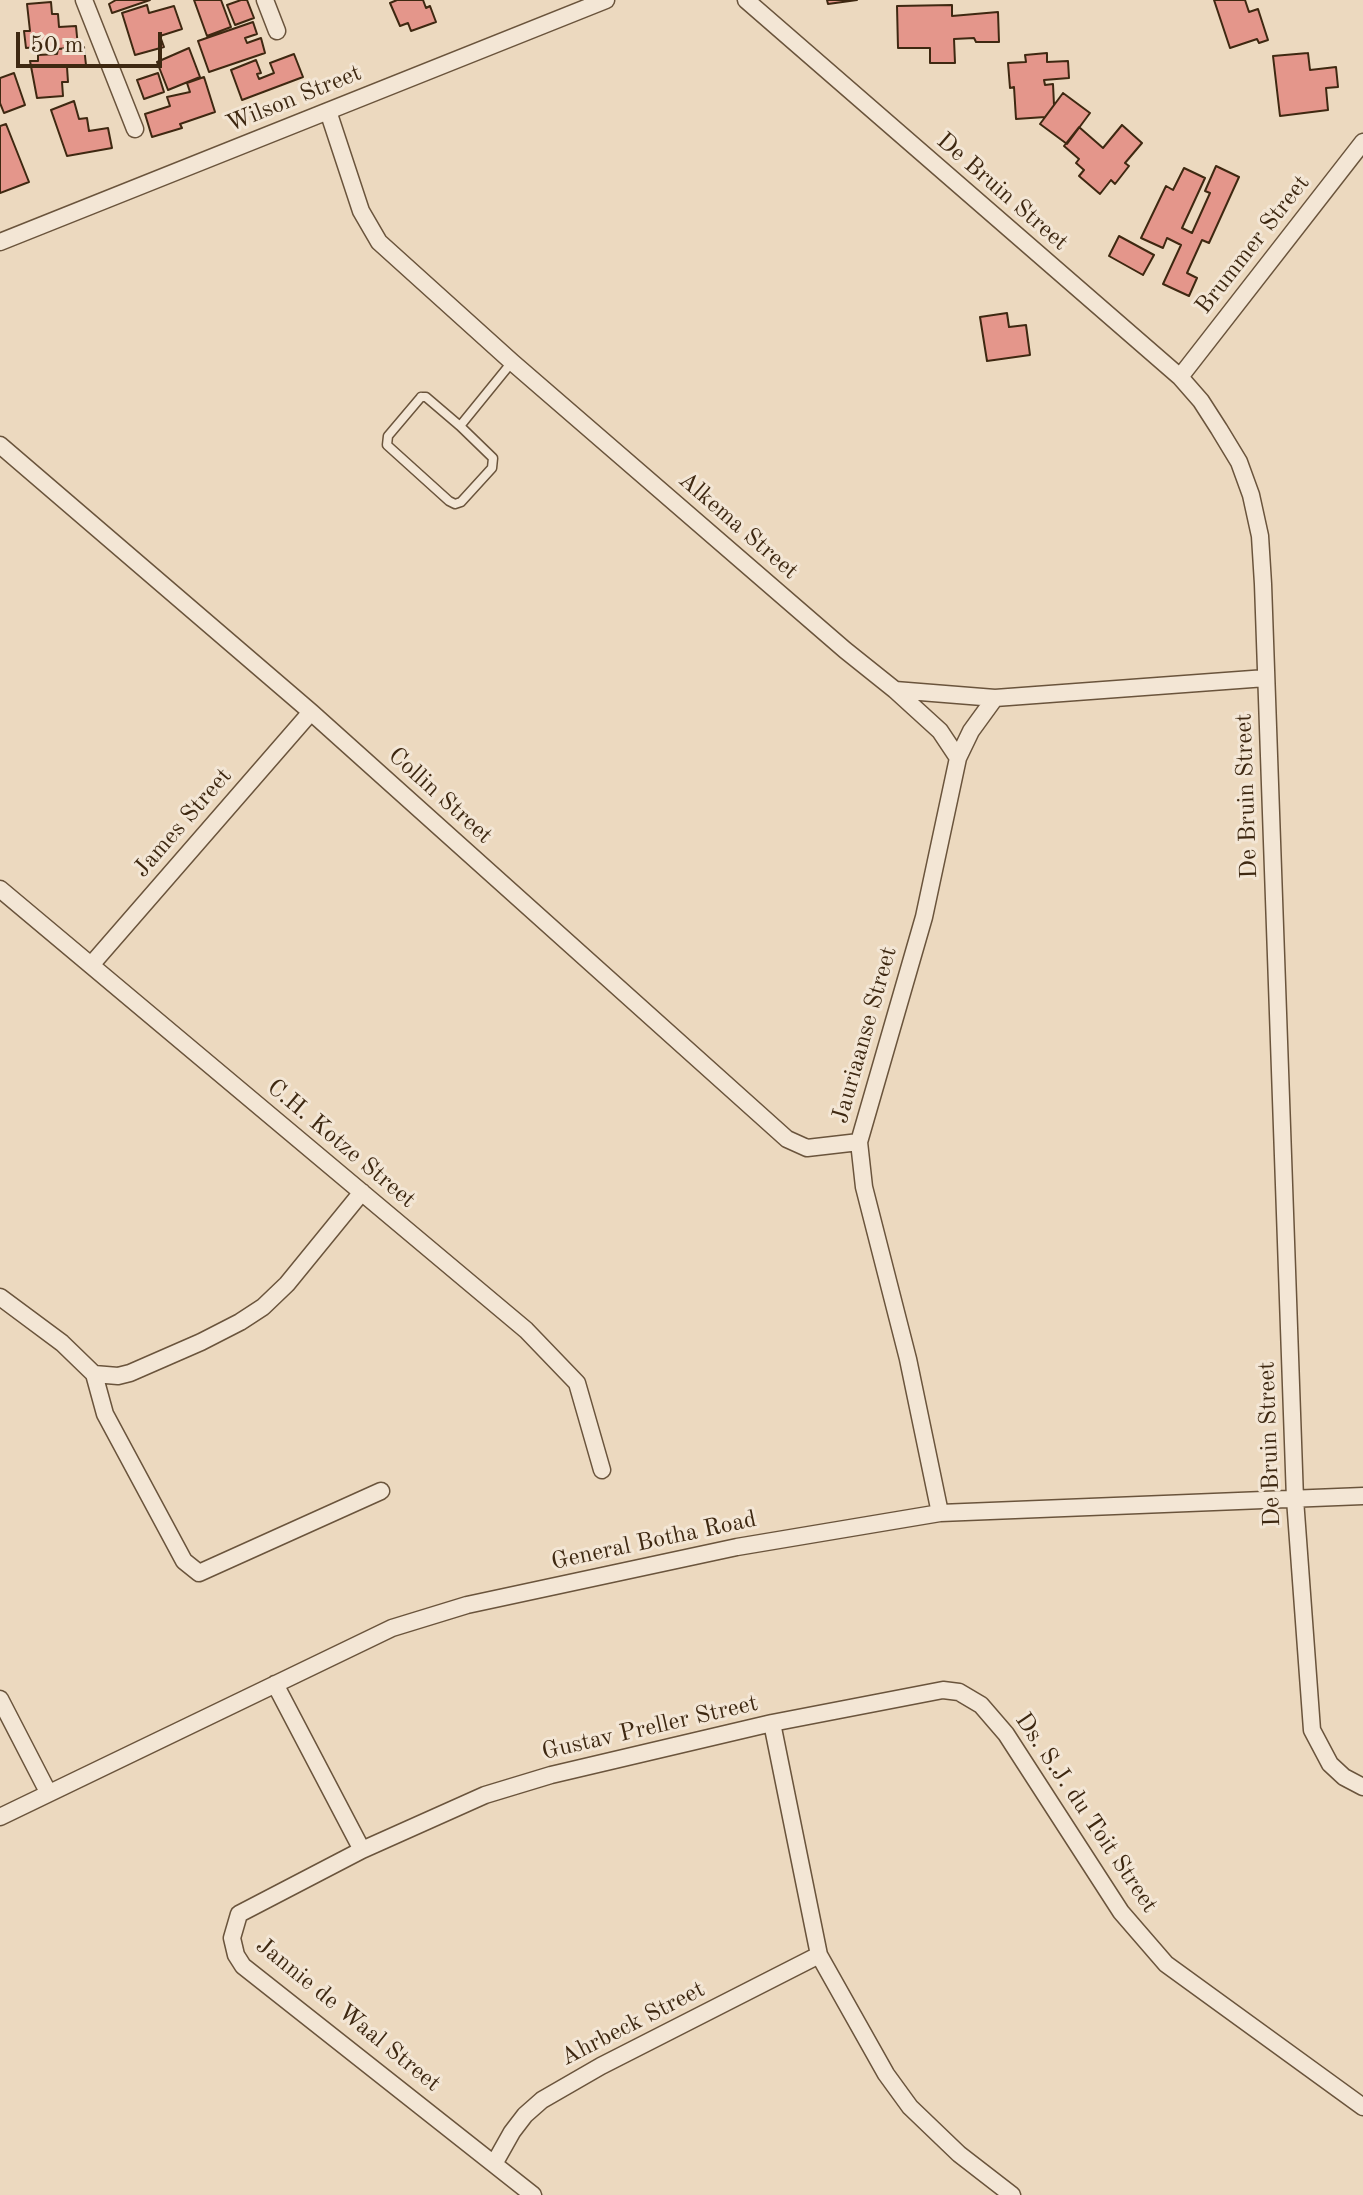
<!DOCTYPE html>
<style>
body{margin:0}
#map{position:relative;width:1363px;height:2195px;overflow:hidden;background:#ecd9bf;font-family:"Old Standard TT",serif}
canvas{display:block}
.scale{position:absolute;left:16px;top:32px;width:146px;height:36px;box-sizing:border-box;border:4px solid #3e2811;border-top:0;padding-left:10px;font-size:24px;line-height:28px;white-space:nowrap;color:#3e2811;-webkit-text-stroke:6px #f3e6d5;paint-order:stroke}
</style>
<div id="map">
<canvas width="1363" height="2195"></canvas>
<div class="scale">50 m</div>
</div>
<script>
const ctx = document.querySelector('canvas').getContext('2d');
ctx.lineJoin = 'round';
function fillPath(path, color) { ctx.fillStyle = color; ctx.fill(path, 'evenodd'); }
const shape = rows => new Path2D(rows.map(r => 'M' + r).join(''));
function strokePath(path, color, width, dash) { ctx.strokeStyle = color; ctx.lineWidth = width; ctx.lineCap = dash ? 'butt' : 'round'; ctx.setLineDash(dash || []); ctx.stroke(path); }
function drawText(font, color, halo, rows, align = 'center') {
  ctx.font = font + ' "Old Standard TT",serif'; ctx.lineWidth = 6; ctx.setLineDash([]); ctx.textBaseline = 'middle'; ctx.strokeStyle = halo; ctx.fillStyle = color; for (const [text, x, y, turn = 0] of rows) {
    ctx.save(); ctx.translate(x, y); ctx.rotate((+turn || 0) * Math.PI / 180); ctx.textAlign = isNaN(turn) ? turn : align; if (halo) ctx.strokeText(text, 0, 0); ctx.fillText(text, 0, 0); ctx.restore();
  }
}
const building = shape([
 [116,0,150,0,112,13,109,4,116,0],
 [194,0,221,0,231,27,207,36,194,0],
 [241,0,247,0,254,18,235,25,227,5,241,0],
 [397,0,423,0,426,8,430,6,436,22,411,31,408,23,400,26,390,3,397,0],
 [827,0,857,0,828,4,827,0],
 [1214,0,1245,0,1249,12,1258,9,1268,40,1259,43,1257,39,1230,48,1214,0],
 [51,2,52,14,58,14,59,27,76,26,78,47,49,50,48,46,26,48,24,31,30,31,27,4,51,2],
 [147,5,149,13,174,6,182,29,160,36,164,47,135,55,122,13,147,5],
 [952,5,952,16,998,12,999,42,976,42,974,38,954,39,955,63,930,63,930,48,898,48,897,6,952,5],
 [253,22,257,34,245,38,247,43,261,38,265,53,209,72,198,41,253,22],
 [78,47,84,47,86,65,67,67,68,82,62,82,63,96,37,98,30,61,38,61,38,55,57,54,58,49,78,47],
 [189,48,200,77,168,90,157,62,189,48],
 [1047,53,1047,62,1068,61,1069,78,1044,80,1045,85,1053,84,1054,105,1045,117,1016,119,1014,87,1010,88,1008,63,1026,62,1025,55,1047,53],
 [1308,53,1310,70,1336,67,1338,87,1326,88,1328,110,1280,116,1273,56,1308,53],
 [294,54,303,77,242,100,231,70,256,60,261,73,257,74,259,79,274,73,270,63,294,54],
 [14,73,25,105,4,113,0,103,0,78,14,73],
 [158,73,164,92,144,99,137,80,158,73],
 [204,77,215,112,180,124,182,128,152,137,145,114,170,106,167,97,190,92,187,83,204,77],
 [1063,93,1090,113,1067,144,1040,124,1063,93],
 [74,101,79,119,87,118,89,131,108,128,112,148,67,156,51,110,74,101],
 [6,124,29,182,0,193,0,126,6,124],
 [1122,125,1142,143,1125,163,1129,166,1115,184,1111,180,1100,194,1079,176,1084,170,1076,163,1079,159,1064,146,1079,127,1103,148,1122,125],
 [1216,166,1239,177,1209,243,1202,240,1187,273,1197,278,1189,296,1163,284,1181,245,1167,238,1163,248,1141,238,1166,186,1173,190,1184,168,1205,178,1182,228,1192,233,1210,193,1205,191,1216,166],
 [1119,236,1154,255,1143,275,1109,256,1119,236],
 [1007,313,1009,327,1026,325,1030,355,987,361,980,317,1007,313]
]);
const lane = shape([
 [421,397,426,397,460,426,493,458,492,468,461,502,455,504,449,501,387,445,388,436,421,397],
 [460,426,512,362]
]);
const street = shape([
 [84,0,135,129],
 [265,0,277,31],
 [746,0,1180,377,1201,401,1219,429,1239,462,1251,495,1260,536,1263,584,1295,1499,1312,1730,1330,1764,1344,1777,1363,1787],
 [328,111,361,211,379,242,512,362,845,650,895,690,995,698,1266,678],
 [0,242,606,0],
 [1180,377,1363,142],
 [0,445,311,712,787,1139,807,1148,859,1142],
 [895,690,940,731,958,758],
 [0,889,526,1330,577,1383,602,1470],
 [91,965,311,712],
 [0,1297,62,1343,94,1374,118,1376,130,1373,201,1342,240,1322,263,1307,287,1284,362,1192],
 [94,1374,105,1414,184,1561,199,1573,381,1491],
 [940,1513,908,1359,864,1187,859,1142,924,917,958,758,971,731,995,698],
 [275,1684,362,1850],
 [0,1699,48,1792],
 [772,1723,819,1955,886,2074,910,2107,959,2154,1012,2195],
 [0,1817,392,1628,467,1605,737,1547,940,1513,1363,1496],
 [494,2164,512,2132,525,2115,542,2100,601,2066,819,1955],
 [533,2195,243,1966,236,1955,232,1938,239,1914,362,1850,485,1795,551,1775,772,1723,943,1690,959,1692,981,1705,1006,1734,1121,1912,1166,1964,1363,2107]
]);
const streetNames = [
 ["Wilson Street",294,99,-22],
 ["De Bruin Street",1002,192,41],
 ["Brummer Street",1253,245,-52],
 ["Alkema Street",738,526,41],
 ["Collin Street",440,796,42],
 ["De Bruin Street",1247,796,-92],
 ["James Street",183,823,-49],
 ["Jauriaanse Street",865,1035,-74],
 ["C.H. Kotze Street",341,1144,40],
 ["De Bruin Street",1270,1444,-92],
 ["General Botha Road",654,1541,-12],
 ["Gustav Preller Street",650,1728,-13],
 ["Ds. S.J. du Toit Street",1086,1813,56],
 ["Jannie de Waal Street",348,2015,39],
 ["Ahrbeck Street",633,2024,-27]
];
fillPath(building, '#e4968b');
strokePath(building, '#3e2811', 2);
strokePath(lane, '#6a543c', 11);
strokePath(street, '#6a543c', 19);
strokePath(lane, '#f3e6d5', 8);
strokePath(street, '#f3e6d5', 16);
drawText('24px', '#3e2811', '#f3e6d5', streetNames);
</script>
